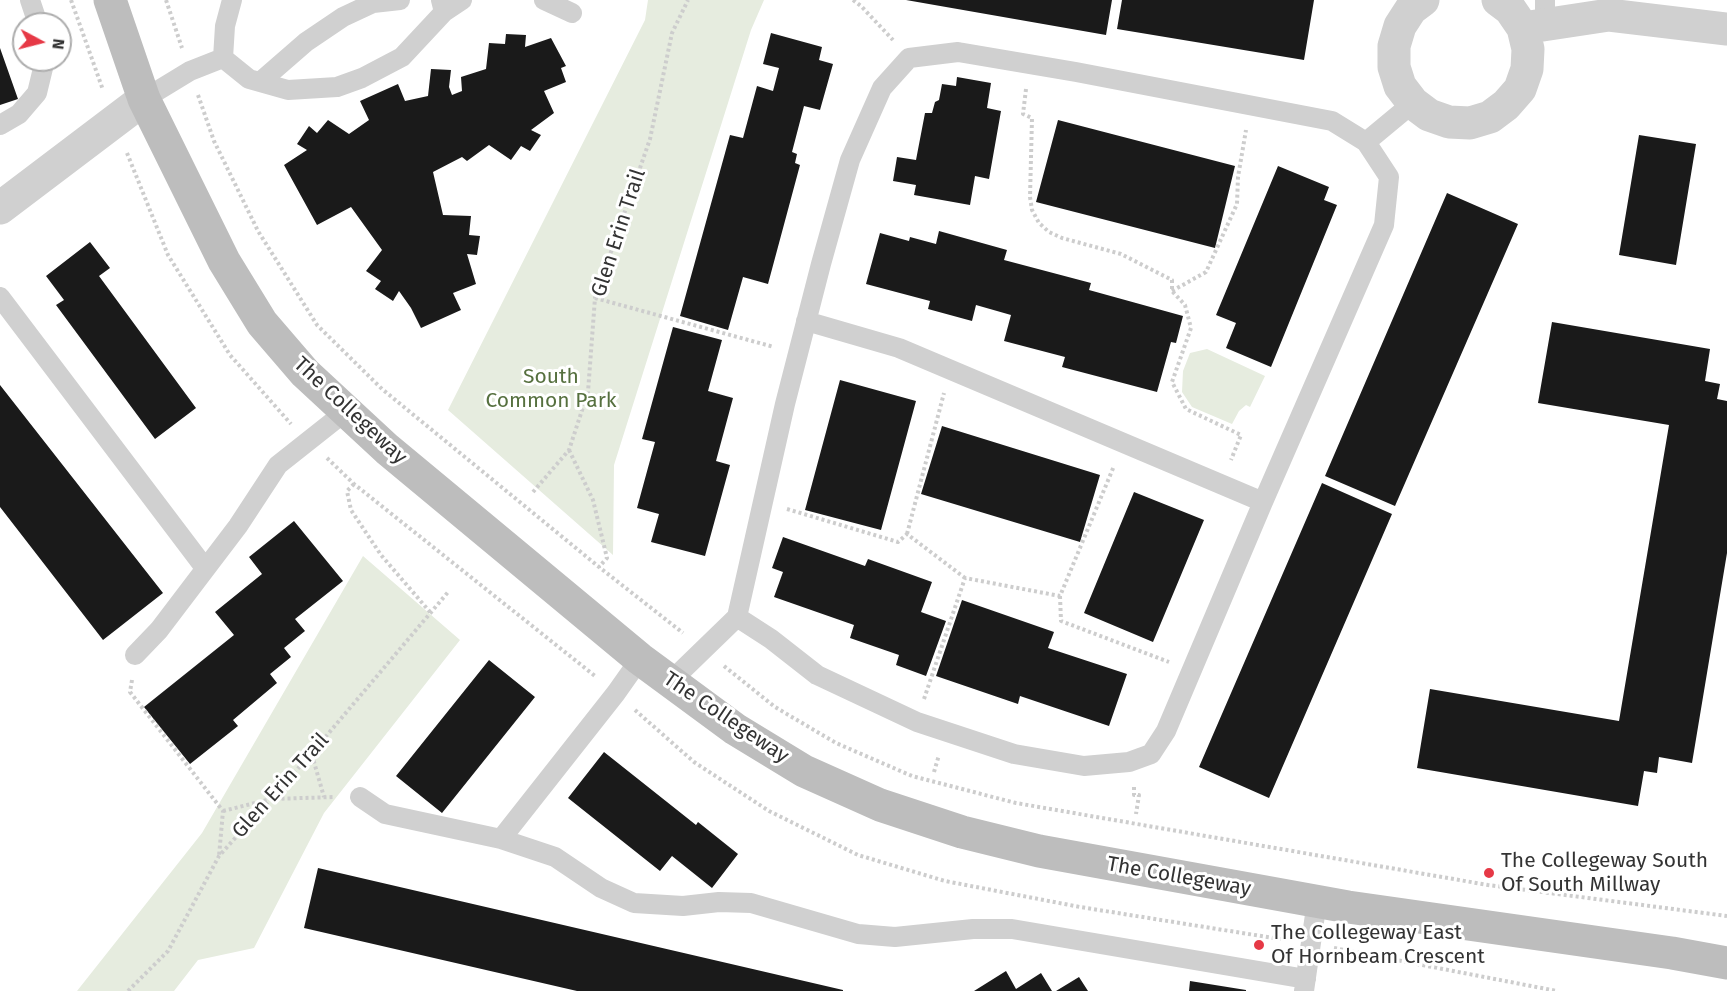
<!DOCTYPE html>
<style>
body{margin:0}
#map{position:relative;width:1727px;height:991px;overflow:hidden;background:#fff;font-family:"Fira Sans",sans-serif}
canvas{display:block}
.north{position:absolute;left:12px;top:12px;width:60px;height:60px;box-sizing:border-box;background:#fff;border:2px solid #adadad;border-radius:50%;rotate:97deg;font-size:16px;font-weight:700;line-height:24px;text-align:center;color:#333}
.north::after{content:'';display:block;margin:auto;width:21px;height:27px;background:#e63946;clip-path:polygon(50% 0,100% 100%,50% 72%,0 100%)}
</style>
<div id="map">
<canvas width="1727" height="991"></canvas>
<div class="north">N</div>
</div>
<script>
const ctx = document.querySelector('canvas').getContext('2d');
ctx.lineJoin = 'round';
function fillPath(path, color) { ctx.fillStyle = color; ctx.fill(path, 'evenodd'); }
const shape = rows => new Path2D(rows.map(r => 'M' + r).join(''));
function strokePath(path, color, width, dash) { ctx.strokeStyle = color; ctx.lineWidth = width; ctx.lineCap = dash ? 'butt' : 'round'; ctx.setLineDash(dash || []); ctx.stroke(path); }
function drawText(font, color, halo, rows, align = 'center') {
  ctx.font = font + ' "Fira Sans",sans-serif'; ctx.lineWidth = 6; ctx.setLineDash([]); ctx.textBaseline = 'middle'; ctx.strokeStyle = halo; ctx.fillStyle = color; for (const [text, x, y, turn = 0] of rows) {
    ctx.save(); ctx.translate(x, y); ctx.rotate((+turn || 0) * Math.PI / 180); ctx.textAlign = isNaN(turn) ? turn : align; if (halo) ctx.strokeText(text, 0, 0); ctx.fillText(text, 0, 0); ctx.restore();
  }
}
const green = shape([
 [648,0,764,0,751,30,614,465,613,555,448,410,645,20],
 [1207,349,1265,376,1250,407,1246,405,1239,411,1232,424,1192,407,1182,392,1183,371,1190,353],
 [363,556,460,640,324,813,254,948,198,960,174,991,77,991,202,833]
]);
const building = shape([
 [906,0,1112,0,1106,35],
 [1122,0,1314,0,1304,60,1117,29],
 [771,33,822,47,819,60,833,64,820,110,804,106,792,152,797,154,795,163,800,165,768,284,743,277,728,330,680,316,730,135,743,138,757,86,773,91,779,68,763,64],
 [506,34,526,35,525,47,551,38,566,66,561,68,566,82,544,91,554,113,531,130,541,135,530,151,521,146,511,160,489,145,467,161,462,157,433,172,443,215,471,216,469,235,480,236,477,255,467,254,476,284,453,293,461,310,421,328,411,308,399,291,393,301,375,289,381,281,366,271,382,250,351,207,317,225,284,165,307,150,297,144,309,126,317,133,328,120,349,134,369,120,360,101,398,84,405,101,428,96,431,69,451,70,449,87,452,95,462,91,461,77,486,69,489,43,505,44],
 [0,48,18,99,0,105],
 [957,77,991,83,987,108,1001,111,989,179,975,176,970,205,914,195,916,185,893,181,897,157,916,160,925,113,932,113,935,102,939,100,942,84,956,86],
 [1058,120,1235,166,1215,248,1036,202],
 [1639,135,1696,144,1676,265,1619,255],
 [1278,166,1329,187,1324,200,1337,205,1271,367,1226,348,1236,323,1216,315],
 [1447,193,1518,224,1395,506,1325,476],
 [939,231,1007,250,1004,260,1091,283,1089,290,1183,316,1176,343,1171,342,1157,392,1062,367,1065,357,1004,341,1011,315,976,305,972,321,928,309,930,301,866,284,880,233,909,241,910,237,936,244],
 [90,242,110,268,99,276,196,408,155,439,56,305,64,300,46,276],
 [1552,322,1710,349,1705,381,1720,384,1717,399,1727,401,1727,553,1692,763,1659,757,1657,773,1644,771,1638,806,1417,768,1430,689,1619,721,1669,425,1538,403],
 [673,327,722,340,708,391,733,398,716,461,730,465,705,556,651,542,659,514,637,508,655,442,642,439],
 [840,380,916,401,881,530,805,510],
 [0,385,163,593,103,640,0,507],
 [942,426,1100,475,1080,542,921,494],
 [1322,483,1392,514,1269,798,1199,767],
 [1134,492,1204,520,1153,642,1084,613],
 [294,521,343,581,295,619,305,631,284,648,291,657,270,674,277,683,233,720,238,726,190,764,144,707,234,635,215,612,262,574,249,557],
 [783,537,865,566,868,559,932,582,921,612,946,621,926,676,896,665,899,655,850,638,854,625,774,597,783,572,772,568],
 [962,600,1054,632,1048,648,1127,674,1109,726,1020,696,1018,704,936,676],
 [489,660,535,697,442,813,396,776],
 [604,752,696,825,698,822,738,854,712,888,672,856,660,871,568,798],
 [318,868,843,990,843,991,577,991,304,928],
 [1006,971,1016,989,1041,973,1052,991,974,991],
 [1079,977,1088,991,1056,991],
 [1190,981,1246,990,1246,991,1189,991]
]);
const path = shape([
 [71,0,103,90],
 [166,0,182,48],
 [853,0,861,6,893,40],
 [1026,89,1023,114,1032,118,1030,197,1032,210,1039,223,1049,232,1062,238,1121,254,1172,280,1172,291,1185,305,1191,328,1172,382,1186,409,1241,435,1231,460],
 [198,95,214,141,258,231,317,325,382,389,599,567,683,633],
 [127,153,168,255,230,355,291,424],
 [1172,291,1206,272,1237,204,1238,177,1246,130],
 [595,298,774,347],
 [569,450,593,500,607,558,599,567],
 [327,458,354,484,595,676],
 [354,484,347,491,351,510,381,555,430,612],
 [533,492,569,450,588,392,595,298,650,139,672,33,688,0],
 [787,509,898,542,907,534,965,578],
 [907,534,944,393],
 [1060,596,1061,621,1169,662],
 [724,666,775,707,836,743,912,776,1016,803,1488,885,1727,916],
 [132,680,130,692,223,811,219,856],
 [924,699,965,578,1060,596,1114,466],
 [635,710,694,762,769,811,858,855,945,881,1080,907,1286,940],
 [312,755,324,797],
 [934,772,939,755],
 [1134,787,1134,795,1139,795,1136,814],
 [223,811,271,799,335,797],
 [1334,948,1557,991],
 [128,991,168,951,219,856,311,754,449,591]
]);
const lane = shape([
 [30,0,38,24],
 [544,0,572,13],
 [1545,0,1545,25],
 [444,12,462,0],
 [958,52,1076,72,1332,121,1366,142,1389,177,1384,225,1263,502,1166,731,1151,754,1129,762,1084,766,1014,754,917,722,817,675,771,639,737,617,785,404,821,264,850,160,882,88,909,58,958,52],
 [223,58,225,26,232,0],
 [260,82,306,42,343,17,373,3,400,0],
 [144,99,190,71,223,58,249,79,288,90,337,87,362,78,402,57,444,12,441,0],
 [0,125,19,114,37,93,45,60],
 [1366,142,1413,103],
 [0,297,205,568],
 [806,321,899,348,1263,502],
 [135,655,159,630,238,526,278,465,345,412],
 [671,681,737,617],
 [360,797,385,814,501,839,555,857,601,888,634,903,683,906,719,902,751,903,858,934,895,937,973,929,1012,929,1306,979],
 [501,839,616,693,640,659],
 [1304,991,1317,901]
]);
const street = shape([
 [1423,0,1411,9,1400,26,1394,46,1394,67,1400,86,1413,103,1429,115,1449,122,1470,123,1490,117,1506,105,1520,89,1527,69,1528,49,1523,28,1510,9,1498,0],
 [1523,28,1609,15,1727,29],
 [0,208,144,99]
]);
const secondary = shape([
 [110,0,144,99,224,261,262,323,305,373,387,449,640,659,735,729,804,771,880,805,962,832,1039,851,1348,907,1672,953,1727,963]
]);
const markers = [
 [1489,873,6,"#e63946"],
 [1259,945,6,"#e63946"]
];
const streetNames = [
 ["Glen Erin Trail",619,233,-72],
 ["The Collegeway",350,411,43],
 ["The Collegeway",726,718,34],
 ["Glen Erin Trail",281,786,-48],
 ["The Collegeway",1179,877,10]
];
const parkNames = [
 ["South",551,377],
 ["Common Park",551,401]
];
const poiNames = [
 ["The Collegeway South",1501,861],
 ["Of South Millway",1501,885],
 ["The Collegeway East",1271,933],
 ["Of Hornbeam Crescent",1271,957]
];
fillPath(green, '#e6ecdf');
fillPath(building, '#1a1a1a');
strokePath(path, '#cdcdcd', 4, [3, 3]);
strokePath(lane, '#d0d0d0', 20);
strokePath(street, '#d0d0d0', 33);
strokePath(secondary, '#bdbdbd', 33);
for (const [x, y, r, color] of markers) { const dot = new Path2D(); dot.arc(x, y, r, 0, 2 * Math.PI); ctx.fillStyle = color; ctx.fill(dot); strokePath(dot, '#fff', 2); }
drawText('21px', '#333', '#fff', streetNames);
drawText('21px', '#56703f', '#fff', parkNames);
drawText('21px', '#333', '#fff', poiNames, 'left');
</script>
